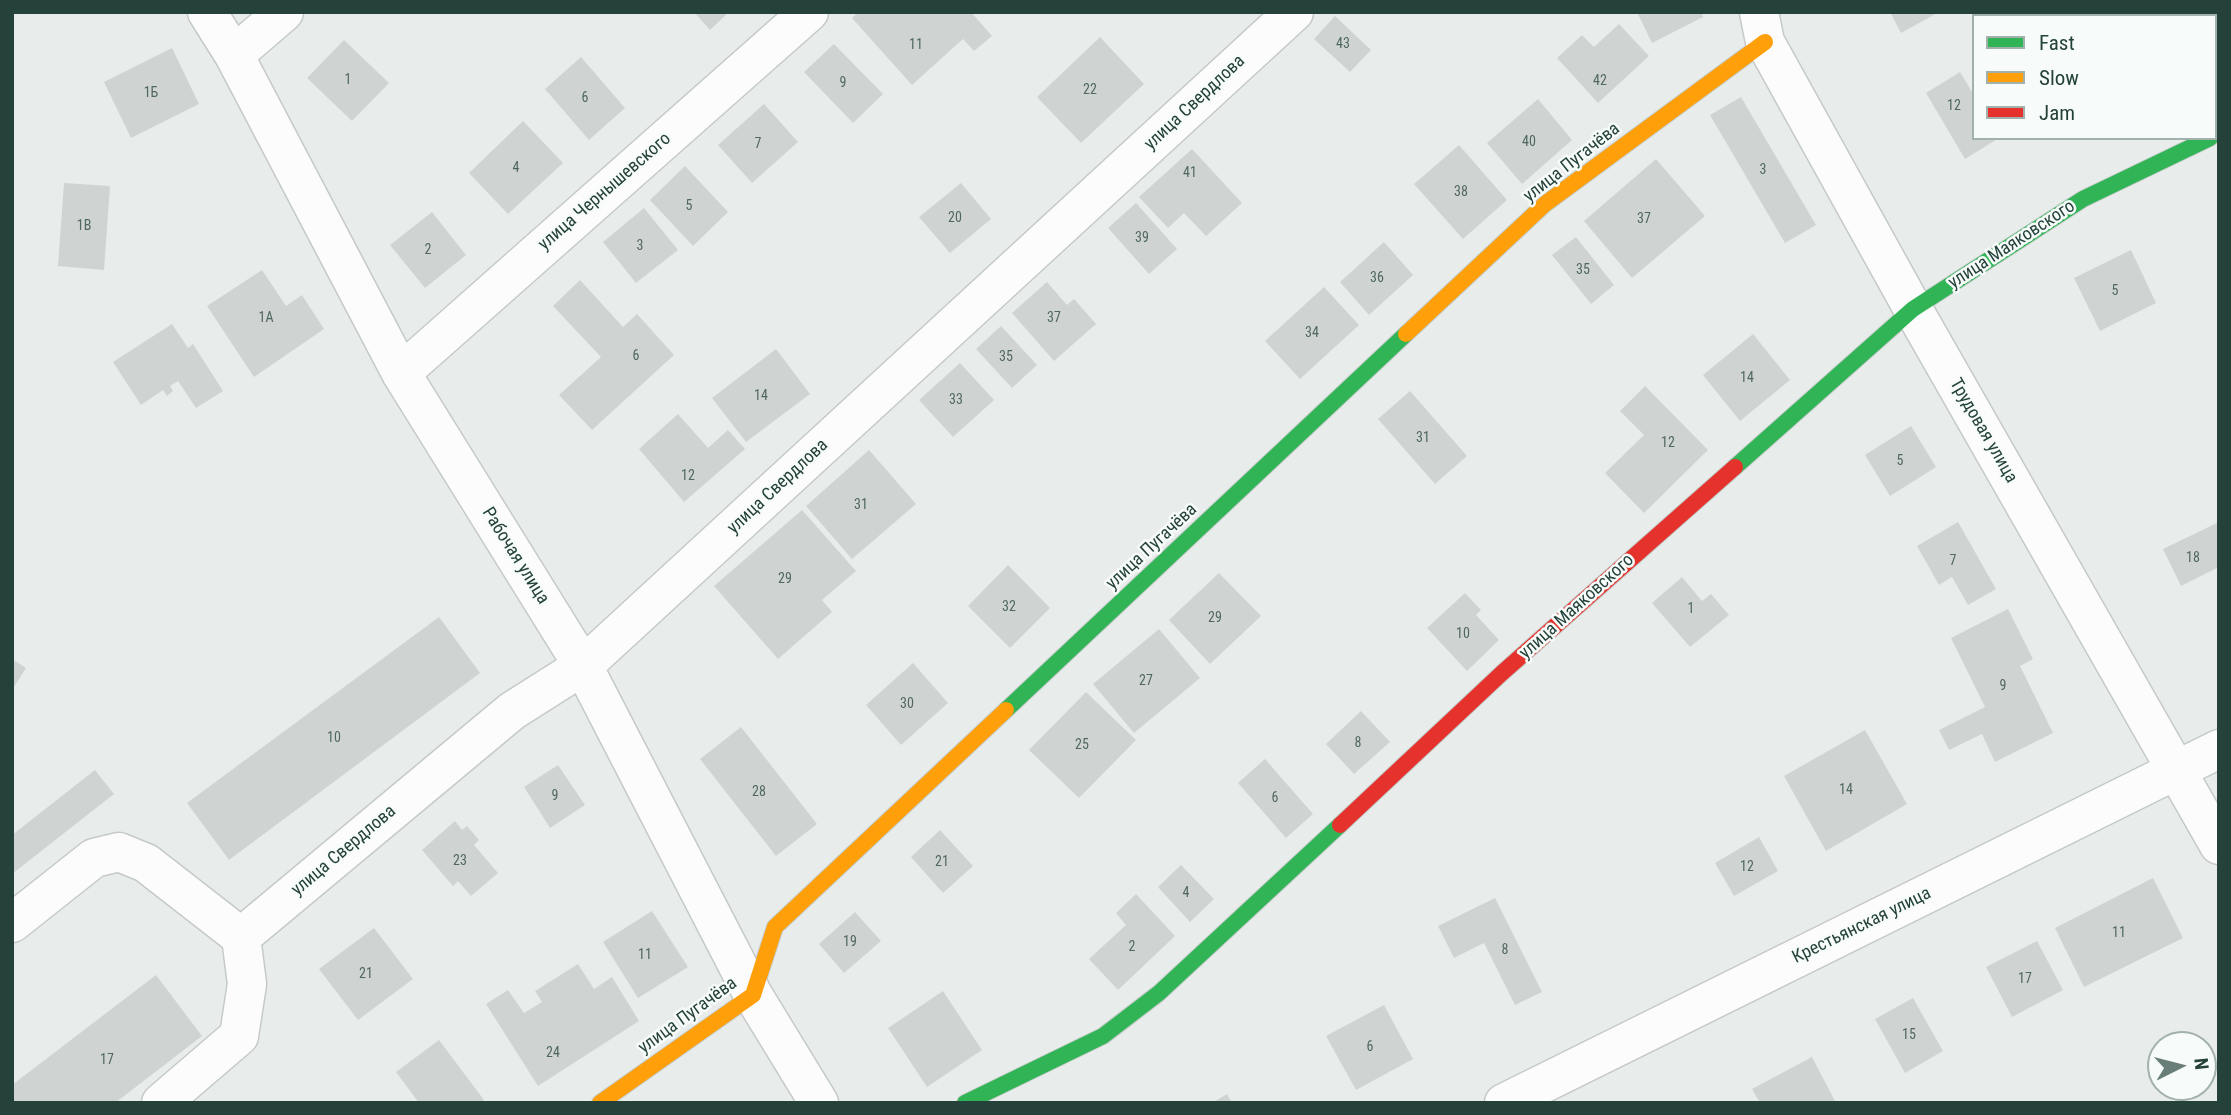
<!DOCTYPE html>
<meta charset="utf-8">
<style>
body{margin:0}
#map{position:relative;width:2231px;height:1115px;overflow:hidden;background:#e8edeb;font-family:"Roboto Condensed",sans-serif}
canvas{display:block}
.frame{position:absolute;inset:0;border:14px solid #24423a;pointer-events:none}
.legend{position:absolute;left:1972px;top:14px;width:245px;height:126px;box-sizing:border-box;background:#f7fbf9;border:2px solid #a3b1ad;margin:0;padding:9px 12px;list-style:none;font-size:21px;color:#24423a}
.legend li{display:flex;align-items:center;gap:14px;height:35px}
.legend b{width:35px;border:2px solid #a3b1ad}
.north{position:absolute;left:2147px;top:1031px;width:70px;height:70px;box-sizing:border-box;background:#f7fbf9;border:2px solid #a3b1ad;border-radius:50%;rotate:84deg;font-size:19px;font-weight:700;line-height:28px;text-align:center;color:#24423a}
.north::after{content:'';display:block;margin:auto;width:24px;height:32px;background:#697e78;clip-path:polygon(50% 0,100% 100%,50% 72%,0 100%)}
</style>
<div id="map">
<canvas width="2231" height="1115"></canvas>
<div class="frame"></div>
<ul class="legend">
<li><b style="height:9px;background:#30b455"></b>Fast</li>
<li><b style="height:9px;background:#ff9f0a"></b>Slow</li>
<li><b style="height:9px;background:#e5322d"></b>Jam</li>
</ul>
<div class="north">N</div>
</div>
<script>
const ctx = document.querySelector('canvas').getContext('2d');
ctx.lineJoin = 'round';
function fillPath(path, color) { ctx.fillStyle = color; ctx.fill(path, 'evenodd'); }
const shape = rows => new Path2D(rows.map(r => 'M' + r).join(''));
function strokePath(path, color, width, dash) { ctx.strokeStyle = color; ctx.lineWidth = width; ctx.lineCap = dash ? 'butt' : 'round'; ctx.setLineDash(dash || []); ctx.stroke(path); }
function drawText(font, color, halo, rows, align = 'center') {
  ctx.font = font + ' "Roboto Condensed",sans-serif'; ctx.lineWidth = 5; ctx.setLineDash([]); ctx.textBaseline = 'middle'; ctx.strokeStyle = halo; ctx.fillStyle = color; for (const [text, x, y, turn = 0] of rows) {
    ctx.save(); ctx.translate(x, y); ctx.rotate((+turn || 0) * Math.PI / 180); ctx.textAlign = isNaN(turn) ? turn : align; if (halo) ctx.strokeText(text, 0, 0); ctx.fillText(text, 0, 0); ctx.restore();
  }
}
const building = shape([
 [694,12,729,12,710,30],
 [858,12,971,12,992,36,974,51,963,39,912,85,852,18],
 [1637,12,1701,12,1703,17,1652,43],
 [1890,12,1939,12,1901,33],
 [2162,12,2184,12,2186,16,2154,16],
 [1335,16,1371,50,1350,72,1314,39],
 [1619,24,1649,56,1598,103,1557,58,1582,35,1594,47],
 [1100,37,1144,84,1081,143,1037,97],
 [344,40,389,83,352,121,307,78],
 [834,44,883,94,853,123,804,72],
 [172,48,199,104,131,138,104,82],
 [581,57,625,108,589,140,545,89],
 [1960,72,1974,95,1974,138,1999,138,1965,159,1926,93],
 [1741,97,1816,225,1785,243,1710,115],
 [1538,99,1572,140,1522,184,1487,143],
 [764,104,798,142,752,183,718,145],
 [523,121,563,163,508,214,469,173],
 [1459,145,1507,200,1463,239,1414,184],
 [1192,149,1242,203,1206,236,1184,213,1168,228,1139,197],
 [1656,159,1705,216,1632,278,1584,221],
 [685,166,728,212,693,246,650,200],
 [64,183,110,186,104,270,58,266],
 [961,183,991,219,950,253,919,217],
 [1136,203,1177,249,1149,274,1108,228],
 [644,208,678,250,636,283,603,242],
 [432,212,466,255,425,288,390,245],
 [1576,237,1614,285,1591,304,1552,255],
 [1384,242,1413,275,1369,315,1340,282],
 [2131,250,2156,303,2100,331,2074,278],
 [262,270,286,306,302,295,324,329,254,377,207,306],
 [580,280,623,327,637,314,674,355,592,430,559,395,601,357,553,306],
 [1047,282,1067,305,1074,299,1096,324,1054,361,1012,313],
 [1324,287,1359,325,1300,379,1265,341],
 [172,324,188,348,193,344,223,391,196,408,178,381,170,386,173,391,167,396,163,390,141,405,113,362],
 [1001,326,1037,365,1012,388,976,349],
 [1753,334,1790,380,1740,421,1703,375],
 [776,349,810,394,746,442,712,398],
 [960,363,994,400,953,437,919,400],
 [1645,386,1708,450,1644,513,1605,473,1644,435,1620,411],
 [1410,391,1467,456,1435,484,1378,419],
 [678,414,708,448,728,430,745,449,684,502,639,449],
 [1911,426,1936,467,1890,496,1865,455],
 [869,450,916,504,852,559,806,506],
 [802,510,856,571,822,600,832,612,778,659,714,586],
 [1958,522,1996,589,1968,605,1952,577,1939,585,1917,546],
 [2219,522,2219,567,2181,586,2163,549],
 [1008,565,1050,608,1010,648,968,606],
 [1219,573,1261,616,1210,664,1169,620],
 [1682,577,1702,601,1711,594,1729,615,1690,647,1652,603],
 [1465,593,1481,610,1476,615,1499,640,1467,671,1427,628],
 [2008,609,2033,659,2020,666,2053,733,1995,762,1982,734,1949,750,1939,730,1985,707,1951,638],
 [439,617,480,673,229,860,187,803],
 [1159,629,1200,678,1134,733,1093,684],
 [12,659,26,668,12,690],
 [913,663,948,703,901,745,866,705],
 [1086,692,1136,740,1079,798,1029,750],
 [1361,711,1390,742,1354,774,1326,744],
 [741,727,817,824,776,856,700,759],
 [1865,730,1907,804,1826,851,1784,776],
 [1265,759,1313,814,1286,838,1238,783],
 [558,765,585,805,550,828,524,787],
 [95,770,114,794,12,874,12,835],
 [455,821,462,830,467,826,479,840,474,845,498,873,471,896,458,881,453,886,422,850],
 [940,830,973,866,943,893,911,857],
 [1759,837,1778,871,1734,896,1715,863],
 [1181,865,1214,899,1190,922,1158,887],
 [2153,878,2183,938,2084,987,2055,928],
 [1136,894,1175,936,1118,990,1089,959,1126,925,1116,913],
 [1495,898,1542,992,1515,1005,1484,943,1454,958,1438,926],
 [652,911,688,967,638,998,603,942],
 [855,912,881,941,844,973,819,944],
 [374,928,413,979,358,1020,319,969],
 [2037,941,2063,990,2012,1017,1986,967],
 [578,964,594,989,612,977,639,1021,538,1086,486,1004,508,990,524,1013,542,1002,535,991],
 [156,975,202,1036,115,1103,12,1103,12,1085],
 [943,991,982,1050,927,1087,888,1028],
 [1913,998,1943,1051,1905,1073,1875,1019],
 [1384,1005,1413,1059,1356,1090,1326,1036],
 [439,1040,484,1100,481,1103,419,1103,396,1072],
 [1812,1057,1836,1103,1760,1103,1752,1089],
 [1227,1094,1232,1103,1212,1103]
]);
const street = shape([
 [207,12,234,55,401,373,583,666,753,995,819,1103],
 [1759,12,1765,42,1913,309,2219,845],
 [234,55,284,12],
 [401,373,809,12],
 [12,923,94,858,119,852,146,863,241,937,247,984,239,1036,161,1103],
 [241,937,512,711,583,666,1294,12],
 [1504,1103,2219,749]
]);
const fast = shape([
 [1735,467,1913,309,2083,199,2210,138],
 [1006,710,1406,334],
 [965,1103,1103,1036,1159,993,1340,825]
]);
const slow = shape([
 [1406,334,1545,204,1765,42],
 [600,1103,753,995,775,927,1006,710]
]);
const jam = shape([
 [1340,825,1502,673,1735,467]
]);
const numberNames = [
 ["43",1343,44],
 ["11",916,45],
 ["1",348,80],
 ["42",1600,81],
 ["9",843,83],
 ["22",1090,90],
 ["1Б",151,93],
 ["6",585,98],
 ["12",1954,106],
 ["40",1529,142],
 ["7",758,144],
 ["4",516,168],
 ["3",1763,170],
 ["41",1190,173],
 ["38",1461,192],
 ["5",689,206],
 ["20",955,218],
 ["37",1644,219],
 ["1В",84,226],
 ["39",1142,238],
 ["3",640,246],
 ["2",428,250],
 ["35",1583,270],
 ["36",1377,278],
 ["5",2115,291],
 ["1А",266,318],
 ["37",1054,318],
 ["34",1312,333],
 ["6",636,356],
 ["35",1006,357],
 ["14",1747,378],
 ["14",761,396],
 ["33",956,400],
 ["31",1423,438],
 ["12",1668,443],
 ["5",1900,461],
 ["12",688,476],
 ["31",861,505],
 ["18",2193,558],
 ["7",1953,561],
 ["29",785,579],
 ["32",1009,607],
 ["1",1691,609],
 ["29",1215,618],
 ["10",1463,634],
 ["27",1146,681],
 ["9",2003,686],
 ["30",907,704],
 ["10",334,738],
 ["8",1358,743],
 ["25",1082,745],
 ["14",1846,790],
 ["28",759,792],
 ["9",555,796],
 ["6",1275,798],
 ["23",460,861],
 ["21",942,862],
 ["12",1747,867],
 ["4",1186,893],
 ["11",2119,933],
 ["19",850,942],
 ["2",1132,947],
 ["8",1505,950],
 ["11",645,955],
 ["21",366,974],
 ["17",2025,979],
 ["15",1909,1035],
 ["6",1370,1047],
 ["24",553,1053],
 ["17",107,1060]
];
const streetNames = [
 ["улица Свердлова",1195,103,-43],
 ["улица Пугачёва",1572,163,-38],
 ["улица Чернышевского",605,192,-41],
 ["улица Маяковского",2012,245,-33],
 ["Трудовая улица",1983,431,60],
 ["улица Свердлова",778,487,-43],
 ["улица Пугачёва",1152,547,-43],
 ["Рабочая улица",515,556,58],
 ["улица Маяковского",1577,607,-42],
 ["улица Свердлова",344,851,-40],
 ["Крестьянская улица",1862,926,-26],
 ["улица Пугачёва",688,1016,-36]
];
fillPath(building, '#cfd4d2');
strokePath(street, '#c5cac8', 41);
strokePath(fast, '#c3cbc8', 18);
strokePath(slow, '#c3cbc8', 18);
strokePath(jam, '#c3cbc8', 18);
strokePath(street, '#fcfcfc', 38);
strokePath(fast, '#30b455', 16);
strokePath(slow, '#ff9f0a', 16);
strokePath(jam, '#e5322d', 16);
drawText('14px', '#506761', null, numberNames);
drawText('18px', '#24423a', '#f7fbf9', streetNames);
</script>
